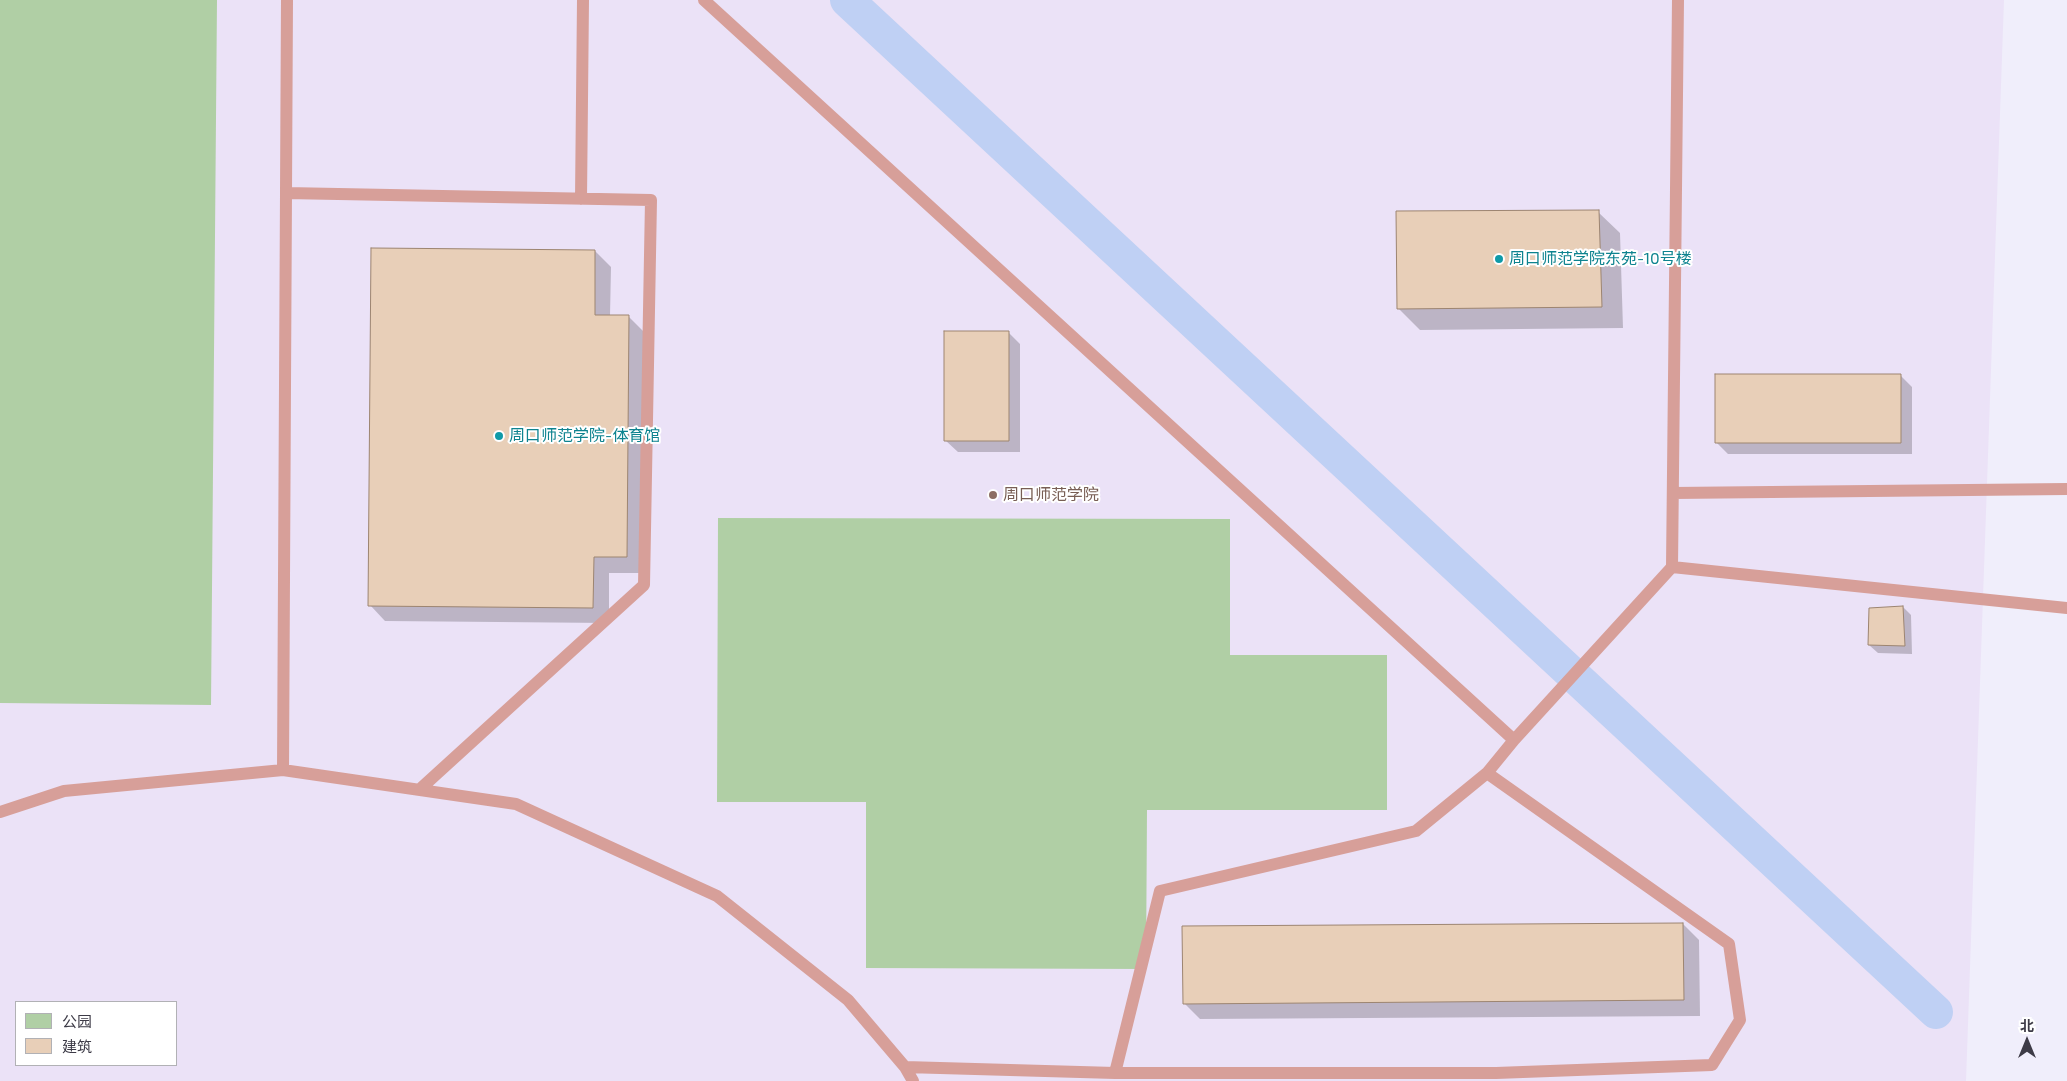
<!DOCTYPE html>
<meta charset="utf-8">
<style>
body{margin:0}
#map{position:relative;width:2067px;height:1081px;overflow:hidden;background:#f0eefb;font-family:"Exo 2","Noto Sans SC",sans-serif}
canvas{display:block}
.legend{position:absolute;left:15px;top:1001px;width:162px;height:65px;box-sizing:border-box;background:#fff;border:1px solid #b1b1b5;margin:0;padding:6px 9px;list-style:none;font-size:15px;color:#3d3b47}
.legend li{display:flex;align-items:center;gap:10px;height:25px}
.legend b{width:25px;border:1px solid #b1b1b5}
.north{position:absolute;left:2002px;top:1016px;width:50px;height:50px;-webkit-text-stroke:4px #fff;paint-order:stroke;rotate:0deg;font-size:14px;font-weight:700;line-height:20px;text-align:center;color:#3d3b47}
.north::after{content:'';display:block;margin:auto;width:18px;height:22px;background:#3d3b47;clip-path:polygon(50% 0,100% 100%,50% 72%,0 100%)}
</style>
<div id="map">
<canvas width="2067" height="1081"></canvas>
<ul class="legend">
<li><b style="height:14px;background:#b0cfa5"></b>公园</li>
<li><b style="height:14px;background:#e8cfb8"></b>建筑</li>
</ul>
<div class="north">北</div>
</div>
<script>
const ctx = document.querySelector('canvas').getContext('2d');
ctx.lineJoin = 'round';
function fillPath(path, color) { ctx.fillStyle = color; ctx.fill(path, 'evenodd'); }
const shape = rows => new Path2D(rows.map(r => 'M' + r).join(''));
function strokePath(path, color, width, dash) { ctx.strokeStyle = color; ctx.lineWidth = width; ctx.lineCap = dash ? 'butt' : 'round'; ctx.setLineDash(dash || []); ctx.stroke(path); }
function drawText(font, color, halo, rows, align = 'center') {
  ctx.font = font + ' "Exo 2","Noto Sans SC",sans-serif'; ctx.lineWidth = 4; ctx.setLineDash([]); ctx.textBaseline = 'middle'; ctx.strokeStyle = halo; ctx.fillStyle = color; for (const [text, x, y, turn = 0] of rows) {
    ctx.save(); ctx.translate(x, y); ctx.rotate((+turn || 0) * Math.PI / 180); ctx.textAlign = isNaN(turn) ? turn : align; if (halo) ctx.strokeText(text, 0, 0); ctx.fillText(text, 0, 0); ctx.restore();
  }
}
const education = shape([
 [0,0,2004,0,1966,1081,0,1081],
 [16,1002,176,1002,176,1065,16,1065]
]);
const green = shape([
 [0,0,217,0,211,705,0,703],
 [718,518,1230,519,1230,655,1387,655,1387,810,1147,810,1146,969,866,968,866,802,717,802]
]);
const shadow = shape([
 [1598,212,1620,233,1623,328,1420,330,1399,309],
 [595,251,611,267,610,316,628,316,644,332,642,573,609,573,609,623,385,621,370,605],
 [1008,332,1020,344,1020,452,958,452,945,440],
 [1900,375,1912,387,1912,454,1728,454,1716,442],
 [1903,607,1911,615,1912,654,1878,653,1869,645],
 [1683,924,1699,940,1700,1016,1200,1019,1184,1003]
]);
const canal = shape([
 [847,0,1936,1012]
]);
const building = shape([
 [1599,210,1602,307,1397,309,1396,211,1599,210],
 [371,248,595,250,595,315,629,315,627,557,594,557,593,608,368,606,371,248],
 [944,331,1009,331,1009,441,944,441,944,331],
 [1715,374,1901,374,1901,443,1715,443,1715,374],
 [1903,606,1905,646,1868,645,1869,608,1903,606],
 [1683,923,1684,1000,1183,1004,1182,926,1683,923]
]);
const lane = shape([
 [704,0,1514,740],
 [286,193,651,200,644,585,419,790],
 [581,199,583,0],
 [1673,493,2067,489],
 [1672,567,2067,608],
 [283,770,287,0],
 [0,812,64,791,283,770,516,804,717,896,848,1000,905,1067,913,1081],
 [905,1067,1115,1073,1496,1073,1712,1065,1740,1020,1729,944,1487,773,1514,740,1672,567,1678,0],
 [1115,1073,1160,891,1416,831,1487,773]
]);
const markers = [
 [1499,259,5,"#0f9aa8"],
 [499,436,5,"#0f9aa8"],
 [993,495,5,"#8d6e63"]
];
const cultureNames = [
 ["周口师范学院东苑-10号楼",1509,259],
 ["周口师范学院-体育馆",509,436]
];
const educationNames = [
 ["周口师范学院",1003,495]
];
fillPath(education, '#ebe2f7');
fillPath(green, '#b0cfa5');
fillPath(shadow, '#0003');
strokePath(canal, '#bfd0f4', 34);
fillPath(building, '#e8cfb8');
strokePath(building, '#9d8571', 1);
strokePath(lane, '#d79f99', 12);
for (const [x, y, r, color] of markers) { const dot = new Path2D(); dot.arc(x, y, r, 0, 2 * Math.PI); ctx.fillStyle = color; ctx.fill(dot); strokePath(dot, '#fff', 2); }
drawText('16px', '#0d838f', '#fff', cultureNames, 'left');
drawText('16px', '#785e54', '#fff', educationNames, 'left');
</script>
